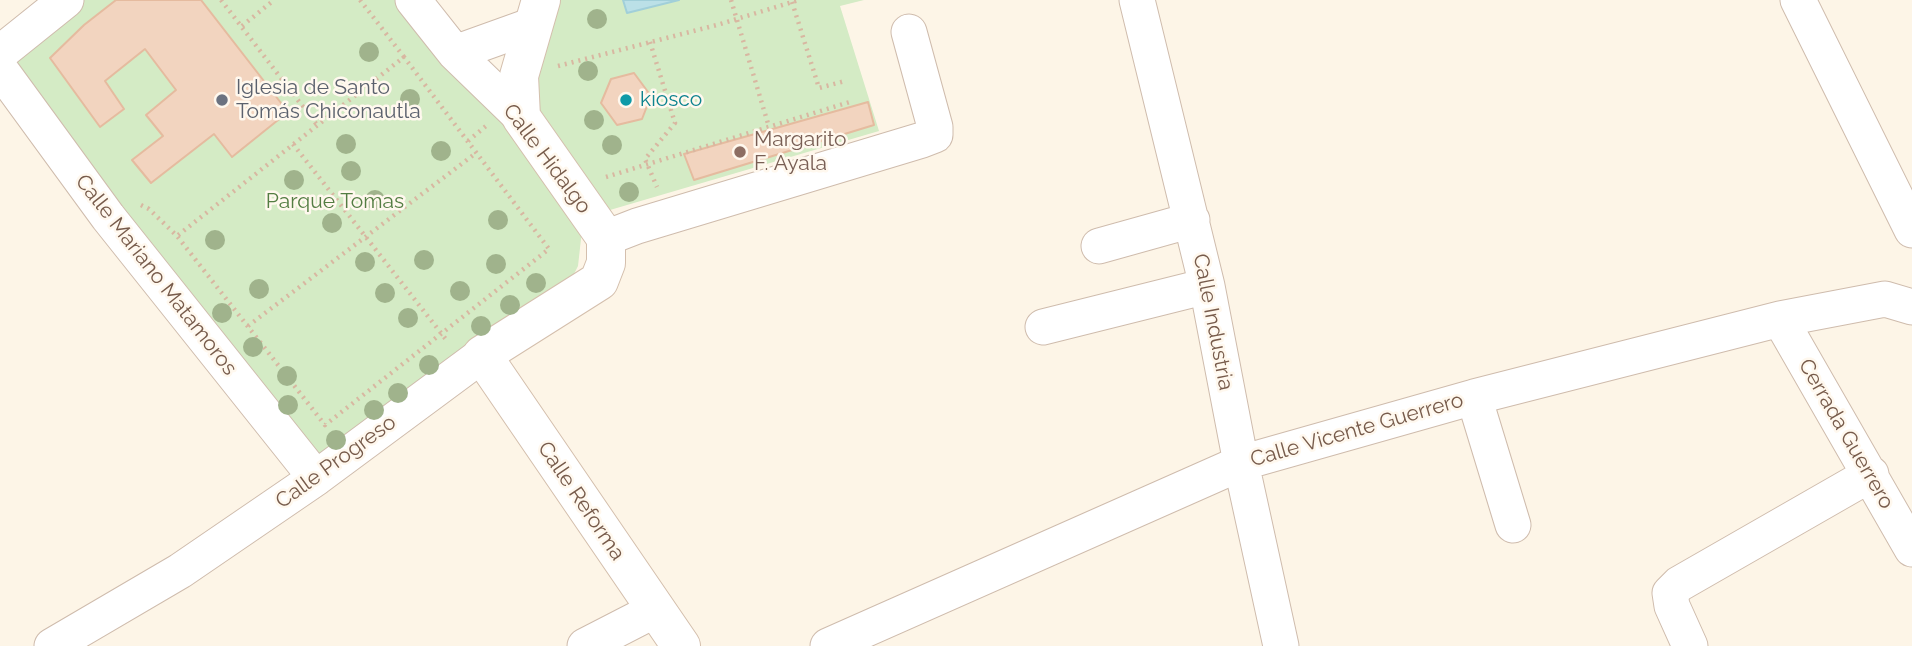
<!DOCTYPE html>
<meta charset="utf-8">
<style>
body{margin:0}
canvas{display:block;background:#fdf5e7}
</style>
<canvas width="1912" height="646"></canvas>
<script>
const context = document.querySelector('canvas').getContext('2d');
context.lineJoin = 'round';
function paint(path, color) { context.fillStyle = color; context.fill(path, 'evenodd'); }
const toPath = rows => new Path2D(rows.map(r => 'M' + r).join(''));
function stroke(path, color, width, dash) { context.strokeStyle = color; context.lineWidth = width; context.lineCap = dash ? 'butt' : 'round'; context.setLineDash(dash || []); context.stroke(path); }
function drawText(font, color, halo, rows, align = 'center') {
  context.font = font + ' Raleway,sans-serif'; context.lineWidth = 5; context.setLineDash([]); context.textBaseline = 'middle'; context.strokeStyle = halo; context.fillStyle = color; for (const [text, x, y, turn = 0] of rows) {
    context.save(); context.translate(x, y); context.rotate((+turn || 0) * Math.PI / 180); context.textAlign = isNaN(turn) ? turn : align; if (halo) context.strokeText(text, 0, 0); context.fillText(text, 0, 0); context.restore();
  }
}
const green = toPath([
 [65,0,408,0,500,118,582,230,578,266,574,274,316,470,0,70],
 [558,0,864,0,840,6,879,131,610,210,530,96]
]);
const water = toPath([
 [623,0,679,0,627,13,623,0]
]);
const building = toPath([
 [116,0,201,0,288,112,232,157,214,134,151,183,132,160,163,136,146,115,176,90,145,49,105,81,124,109,100,127,50,58,84,25,116,0],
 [634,73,651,96,642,119,617,125,601,103,611,79,634,73],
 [868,102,874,125,694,180,684,154,868,102]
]);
const path = toPath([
 [221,0,317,125],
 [360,0,404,57],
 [731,0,769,127],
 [792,2,819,88,845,81],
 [242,26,274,0],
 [650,42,675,123,645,159,657,187],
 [558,66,717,25,799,0],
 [468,141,486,126],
 [293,144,448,342],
 [606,177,853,101],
 [141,205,149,209,177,236,325,425,549,249,404,57,177,236],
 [248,326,476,153]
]);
const street = toPath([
 [413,0,455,53,521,117],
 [1137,0,1207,286,1241,463,1281,646],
 [1798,0,1912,230],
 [0,53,66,0],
 [455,53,533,25],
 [0,69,108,217,316,478],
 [606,238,637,226,922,140,935,135,935,127,909,32],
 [1099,246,1192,220],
 [1780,319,1912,549],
 [1043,327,1207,286],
 [1474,397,1513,525],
 [52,646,180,571,316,478,482,355],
 [585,646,655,610],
 [828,646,1241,463,1474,397,1780,319,1885,299,1912,307],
 [1690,646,1672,606,1670,593,1679,584,1871,474]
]);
const secondary = toPath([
 [541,0,519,76,521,117,606,238,606,263,599,281,482,355,681,646]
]);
const trees = [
 [597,19],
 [369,52],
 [588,71],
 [410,99],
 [594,120],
 [346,144],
 [612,145],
 [441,151],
 [351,171],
 [294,180],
 [629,192],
 [375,200],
 [498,220],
 [332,223],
 [215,240],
 [424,260],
 [365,262],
 [496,264],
 [536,283],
 [259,289],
 [460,291],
 [385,293],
 [510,305],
 [222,313],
 [408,318],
 [481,326],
 [253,347],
 [429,365],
 [287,376],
 [398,393],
 [288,405],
 [374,410],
 [336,440]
];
const markers = [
 [222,100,7,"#6b7280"],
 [626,100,7,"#0f9aa8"],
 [740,152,7,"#8d6e63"]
];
const worshipNames = [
 ["Iglesia de Santo",236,88],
 ["Tomás Chiconautla",236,112]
];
const cultureNames = [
 ["kiosco",640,100]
];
const educationNames = [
 ["Margarito",754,140],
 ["F. Ayala",754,164]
];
const streetNames = [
 ["Calle Hidalgo",547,159,53],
 ["Calle Mariano Matamoros",156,275,52],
 ["Calle Industria",1213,322,79],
 ["Calle Vicente Guerrero",1357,430,-16],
 ["Cerrada Guerrero",1846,434,60],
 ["Calle Progreso",336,462,-36],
 ["Calle Reforma",581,501,56]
];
const parkNames = [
 ["Parque Tomas",335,202]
];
paint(green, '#d4ebc5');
paint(water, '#bbe0e7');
stroke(water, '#a1cfd9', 2);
paint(building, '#f2d4bf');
stroke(building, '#e5bb9f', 2);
stroke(street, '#cfbcad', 37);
stroke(secondary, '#d4bfad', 40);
stroke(path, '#d8b7a1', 4.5, [2, 5]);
stroke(street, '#fff', 35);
stroke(secondary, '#fff', 38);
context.fillStyle = '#a0b38c';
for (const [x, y] of trees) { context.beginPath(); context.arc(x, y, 10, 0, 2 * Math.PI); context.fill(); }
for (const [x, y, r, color] of markers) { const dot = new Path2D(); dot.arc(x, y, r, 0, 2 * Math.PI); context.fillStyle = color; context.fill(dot); stroke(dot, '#fff8ee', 2.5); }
drawText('21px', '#5b616d', '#fff8ee', worshipNames, 'left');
drawText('21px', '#0d838f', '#fff8ee', cultureNames, 'left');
drawText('21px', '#785e54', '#fff8ee', educationNames, 'left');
drawText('21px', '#775b4b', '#fff8ee', streetNames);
drawText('21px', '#537d42', '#fff8ee', parkNames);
</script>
